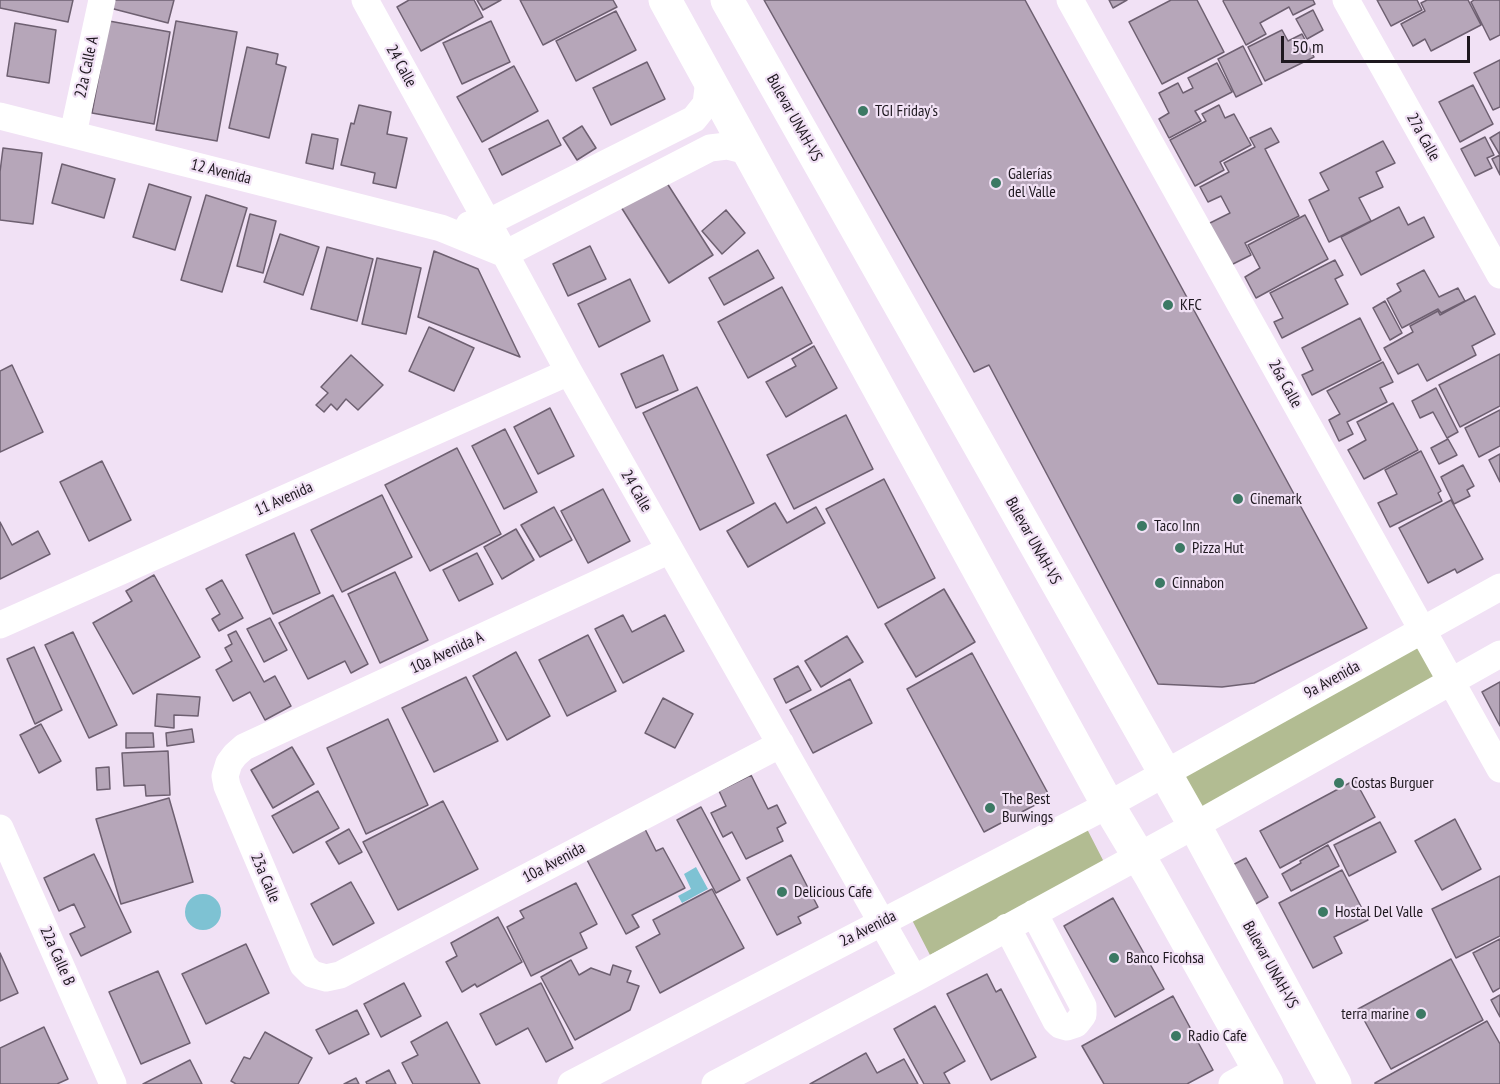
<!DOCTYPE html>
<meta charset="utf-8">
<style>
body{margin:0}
#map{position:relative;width:1500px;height:1084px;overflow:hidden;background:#f1e1f5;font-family:"PT Sans Narrow",sans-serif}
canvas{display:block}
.scale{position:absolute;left:1281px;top:36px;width:189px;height:27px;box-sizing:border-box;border:3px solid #1e181f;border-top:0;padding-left:8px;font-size:18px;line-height:21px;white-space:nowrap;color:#1e181f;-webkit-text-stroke:4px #f1e1f5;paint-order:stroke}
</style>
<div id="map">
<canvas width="1500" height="1084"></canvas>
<div class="scale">50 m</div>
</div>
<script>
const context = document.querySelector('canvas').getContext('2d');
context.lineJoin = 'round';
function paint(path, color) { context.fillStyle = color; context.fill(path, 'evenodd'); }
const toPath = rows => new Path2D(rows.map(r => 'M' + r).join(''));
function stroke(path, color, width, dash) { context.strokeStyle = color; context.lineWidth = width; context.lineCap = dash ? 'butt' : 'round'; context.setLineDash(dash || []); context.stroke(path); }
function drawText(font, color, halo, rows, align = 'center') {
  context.font = font + ' "PT Sans Narrow",sans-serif'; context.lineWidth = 4.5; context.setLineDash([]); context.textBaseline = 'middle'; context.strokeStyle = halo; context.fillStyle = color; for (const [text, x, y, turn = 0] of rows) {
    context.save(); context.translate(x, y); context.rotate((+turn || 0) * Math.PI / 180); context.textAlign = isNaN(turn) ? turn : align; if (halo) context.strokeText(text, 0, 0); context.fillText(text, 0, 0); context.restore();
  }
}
const green = toPath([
 [1423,630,1451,681,1195,826,1165,773],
 [1086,827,1105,864,930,955,911,918]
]);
const water = toPath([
 [696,867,708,889,682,903,678,896,691,889,684,874],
 '185 912a18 18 0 1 1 36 0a18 18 0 1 1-36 0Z'
]);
const building = toPath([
 [0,0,73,0,68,22,0,8,0,0],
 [113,0,174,0,168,23,110,8,113,0],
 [409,0,474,0,483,17,421,51,397,7,409,0],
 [477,0,501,0,483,10,477,0],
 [520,0,613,0,617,7,543,45,520,0],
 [764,0,1025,0,1367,628,1254,683,1222,687,1158,684,989,365,974,372,764,0],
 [1109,0,1127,0,1113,8,1109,0],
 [1171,0,1197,0,1224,52,1162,84,1129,22,1171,0],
 [1224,0,1313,0,1315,4,1293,15,1289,7,1260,23,1266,34,1246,45,1223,1,1224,0],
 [1377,0,1417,0,1422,10,1391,26,1377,0],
 [1427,0,1468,0,1481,25,1431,51,1425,39,1413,46,1401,24,1425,11,1421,3,1427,0],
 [1474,0,1500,0,1500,35,1490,40,1471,2,1474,0],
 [1313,10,1323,30,1307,39,1296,19,1313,10],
 [616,11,636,50,576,81,556,41,616,11],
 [109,21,170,32,154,124,92,113,109,21],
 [176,21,237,32,217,141,156,130,176,21],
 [491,21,510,62,462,84,443,43,491,21],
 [15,23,56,30,49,83,7,76,15,23],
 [1282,30,1288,41,1302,34,1314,57,1265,81,1248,47,1282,30],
 [1243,46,1262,84,1236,97,1218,59,1243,46],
 [247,47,278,54,276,64,286,67,269,138,229,128,247,47],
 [1500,60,1500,107,1493,110,1474,73,1500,60],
 [647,62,665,99,611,125,593,88,647,62],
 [1217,63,1232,92,1195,111,1201,121,1169,138,1159,119,1169,113,1159,93,1178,83,1183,93,1193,88,1188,78,1217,63],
 [514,66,538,111,482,142,457,97,514,66],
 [1473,85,1493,124,1460,142,1439,102,1473,85],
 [359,105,391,112,387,134,407,138,396,188,373,183,375,173,341,165,351,123,354,124,359,105],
 [1219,105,1225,118,1234,114,1251,145,1220,162,1224,170,1195,186,1170,140,1206,121,1202,114,1219,105],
 [548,120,561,145,502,175,489,149,548,120],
 [582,126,596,148,577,160,563,138,582,126],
 [1271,128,1279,142,1265,149,1299,216,1245,243,1251,255,1229,266,1208,224,1230,213,1221,196,1208,202,1200,187,1229,172,1224,163,1255,147,1250,138,1271,128],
 [1500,132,1500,175,1492,159,1500,155,1490,138,1500,132],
 [312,134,338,139,333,169,306,163,312,134],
 [1485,137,1494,155,1487,158,1492,168,1475,176,1461,149,1485,137],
 [1383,141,1395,163,1376,172,1383,187,1359,198,1371,221,1329,242,1309,200,1329,190,1320,173,1383,141],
 [3,148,42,153,33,224,0,220,0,172,3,148],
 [62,164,115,179,104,218,52,203,62,164],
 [665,180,713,255,669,283,621,207,665,180],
 [149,184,191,197,175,250,133,237,149,184],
 [206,195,247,208,222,292,181,280,206,195],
 [1399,207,1408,225,1424,217,1434,237,1361,275,1341,237,1399,207],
 [726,210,745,233,722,254,702,231,726,210],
 [250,214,276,221,263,273,237,266,250,214],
 [1305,215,1328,259,1256,298,1245,277,1260,268,1248,245,1305,215],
 [280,234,319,247,303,295,264,282,280,234],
 [590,246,606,279,568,296,553,264,590,246],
 [327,247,373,259,357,321,311,309,327,247],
 [758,250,774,278,724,305,709,278,758,250],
 [434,251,478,269,520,357,418,317,434,251],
 [377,258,421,268,406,334,362,324,377,258],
 [1335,260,1343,275,1335,279,1348,304,1282,338,1274,322,1283,318,1270,293,1335,260],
 [1424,270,1439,297,1458,288,1465,301,1441,313,1438,309,1402,328,1387,299,1401,291,1397,284,1424,270],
 [630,279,650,321,599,347,578,304,630,279],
 [782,287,812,343,748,378,718,322,782,287],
 [1475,296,1495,334,1472,346,1476,355,1427,381,1418,364,1398,374,1384,348,1413,332,1410,326,1438,311,1440,315,1475,296],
 [1385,301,1402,333,1390,340,1373,308,1385,301],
 [1360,318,1381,360,1312,395,1302,375,1313,370,1302,348,1360,318],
 [429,327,474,348,454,391,409,371,429,327],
 [814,346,837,388,786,417,766,382,796,366,792,359,814,346],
 [1500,354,1500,406,1460,427,1439,385,1500,354],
 [351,355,383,385,358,410,346,399,337,410,331,404,324,412,316,405,328,393,321,387,351,355],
 [663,355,678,390,636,408,621,374,663,355],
 [1383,362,1393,382,1380,388,1387,402,1347,422,1353,434,1339,441,1329,420,1340,414,1327,391,1383,362],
 [12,365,43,432,0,452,0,371,12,365],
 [697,387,754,503,700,530,643,413,697,387],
 [1436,388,1458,432,1447,438,1433,412,1420,418,1412,401,1436,388],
 [1393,403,1418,450,1364,479,1348,450,1366,440,1357,422,1393,403],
 [550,408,574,456,538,474,514,427,550,408],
 [1500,410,1500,446,1479,457,1465,428,1500,410],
 [846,415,873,469,794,509,767,455,846,415],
 [505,429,537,492,504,509,472,446,505,429],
 [1448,439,1457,455,1439,464,1431,448,1448,439],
 [457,448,501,534,430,571,385,485,457,448],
 [1421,451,1441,491,1438,493,1442,501,1390,527,1378,503,1397,494,1385,470,1421,451],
 [1500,454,1500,482,1489,460,1500,454],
 [102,461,131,520,89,541,60,482,102,461],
 [1463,465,1474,486,1467,490,1470,496,1454,504,1441,477,1463,465],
 [884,479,935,578,878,608,826,509,884,479],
 [603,489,630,541,588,563,561,511,603,489],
 [382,495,412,557,342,592,311,530,382,495],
 [1451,500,1483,559,1457,573,1455,569,1428,583,1399,528,1451,500],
 [775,503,787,523,816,507,825,523,748,567,727,531,775,503],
 [554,507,572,540,540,557,521,525,554,507],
 [0,522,12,545,38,531,50,554,0,579,0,522],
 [516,529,534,560,502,579,484,547,516,529],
 [294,533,320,593,273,614,246,555,294,533],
 [477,553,493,584,459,601,443,570,477,553],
 [395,572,428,640,380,663,348,594,395,572],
 [154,575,200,657,133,694,93,623,132,601,126,591,154,575],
 [222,580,243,618,219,631,212,619,220,614,206,589,222,580],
 [944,589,975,642,916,677,885,624,944,589],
 [333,595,368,664,351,673,345,661,308,679,279,623,333,595],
 [623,615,632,632,665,615,684,651,623,683,595,629,623,615],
 [270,618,287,650,264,662,247,629,270,618],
 [236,631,264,682,275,676,291,706,265,720,250,692,233,701,216,670,232,661,225,648,232,644,228,635,236,631],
 [73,632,117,725,89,738,45,645,73,632],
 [588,635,616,691,567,716,539,660,588,635],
 [847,636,863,662,821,687,805,661,847,636],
 [34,647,62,710,35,724,7,659,34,647],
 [516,652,550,716,507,740,473,676,516,652],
 [972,653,1050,797,984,832,907,689,972,653],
 [798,666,811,690,786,703,774,679,798,666],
 [466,677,498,741,434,772,402,708,466,677],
 [850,679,872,723,813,753,790,710,850,679],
 [1500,682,1500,726,1482,692,1500,682],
 [157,694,200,697,198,716,174,715,174,728,155,726,157,694],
 [663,698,693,714,675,748,645,733,663,698],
 [388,719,428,805,366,834,327,748,388,719],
 [41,724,61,761,39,773,20,735,41,724],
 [192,729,194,742,167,746,166,733,192,729],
 [126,733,153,733,154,747,126,748,126,733],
 [292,747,314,784,273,808,251,770,292,747],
 [168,751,170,795,146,796,145,785,124,786,122,753,168,751],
 [109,767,110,789,97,790,96,768,109,767],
 [751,775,768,809,777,805,786,823,777,828,783,841,746,859,732,832,723,837,711,813,726,806,719,791,751,775],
 [1355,780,1375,817,1280,868,1260,831,1355,780],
 [318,791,339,828,293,853,272,816,318,791],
 [169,798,193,882,121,904,96,819,169,798],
 [443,801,478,869,398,910,363,842,443,801],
 [701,807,740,880,716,893,677,820,701,807],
 [1455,819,1481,869,1442,890,1415,841,1455,819],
 [1380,822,1396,852,1349,876,1334,845,1380,822],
 [644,827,656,851,663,848,685,888,632,915,639,927,626,934,586,858,644,827],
 [349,829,362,852,339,864,326,842,349,829],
 [1328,845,1339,866,1291,891,1282,874,1301,863,1300,861,1328,845],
 [94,854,131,932,81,956,70,934,85,927,74,904,59,911,44,878,94,854],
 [791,855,818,907,798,917,801,923,777,935,747,878,791,855],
 [1246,858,1268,897,1247,909,1225,869,1246,858],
 [1342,870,1368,920,1334,937,1342,953,1313,968,1279,903,1342,870],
 [1500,876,1500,936,1456,958,1432,909,1500,876],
 [351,882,374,923,333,945,311,904,351,882],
 [576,883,597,924,580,933,587,948,531,976,507,927,524,918,520,911,576,883],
 [712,889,744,948,660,993,636,947,660,934,653,920,712,889],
 [1113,898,1164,989,1115,1017,1064,926,1113,898],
 [498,917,522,962,477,987,475,984,462,992,446,962,457,956,451,943,498,917],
 [1500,939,1500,988,1493,992,1473,953,1500,939],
 [246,944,269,993,206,1024,182,974,246,944],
 [0,953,18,993,0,1001,0,953],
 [1451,959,1483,1020,1391,1069,1358,1009,1451,959],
 [571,960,579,975,591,968,610,975,613,965,631,971,627,982,639,986,630,1010,575,1040,541,977,571,960],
 [158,971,190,1043,141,1064,109,992,158,971],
 [987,974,996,992,1001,989,1036,1057,991,1080,947,994,987,974],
 [404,983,421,1016,381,1037,364,1004,404,983],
 [541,983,573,1048,546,1062,528,1028,496,1045,480,1014,541,983],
 [1500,995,1500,1017,1491,1000,1500,995],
 [1173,996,1213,1070,1187,1084,1104,1084,1082,1046,1173,996],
 [935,1006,965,1061,944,1073,950,1084,924,1084,894,1029,935,1006],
 [357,1010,369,1034,329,1054,316,1030,357,1010],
 [1487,1021,1500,1044,1500,1084,1375,1084,1375,1083,1487,1021],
 [447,1022,480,1084,413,1084,402,1063,418,1055,411,1042,447,1022],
 [44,1027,68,1079,57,1084,0,1084,0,1048,44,1027],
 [265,1032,312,1058,298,1084,236,1084,231,1081,244,1057,250,1059,265,1032],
 [866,1053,877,1073,904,1059,918,1084,810,1084,866,1053],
 [190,1060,202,1084,143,1084,190,1060],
 [389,1070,396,1084,367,1084,366,1082,389,1070],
 [356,1078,359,1084,344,1084,356,1078]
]);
const minor = toPath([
 [365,0,505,254,569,372,914,979],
 [1070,0,1500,769],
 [1346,0,1500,275],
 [0,116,441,228,505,254,710,148,727,146,747,151],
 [73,134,102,0],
 [469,225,487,223,694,119,706,104,709,80],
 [670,550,244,747,235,755,229,763,225,776,227,786,303,965,312,974,326,978,340,975,781,744],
 [0,625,569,372],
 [0,828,113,1084],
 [1007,927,1056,1021,1060,1025,1067,1027,1076,1024,1083,1015,1083,1006,1034,913],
 [571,1084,1108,805,1500,587],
 [715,1084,914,979,1210,817,1500,654],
 [1232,1084,1259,1069]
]);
const major = toPath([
 [665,0,1108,805,1150,875,1267,1084],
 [727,0,1195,826,1335,1084]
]);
const markers = [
 [863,111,6,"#3c7964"],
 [996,183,6,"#3c7964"],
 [1168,305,6,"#3c7964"],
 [1238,499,6,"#3c7964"],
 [1142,526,6,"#3c7964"],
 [1180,548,6,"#3c7964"],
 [1160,583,6,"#3c7964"],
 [1339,783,6,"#3c7964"],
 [990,808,6,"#3c7964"],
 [782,892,6,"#3c7964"],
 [1323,912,6,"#3c7964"],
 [1114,958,6,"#3c7964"],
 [1421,1014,6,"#3c7964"],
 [1176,1036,6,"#3c7964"]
];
const streetNames = [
 ["24 Calle",401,66,61],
 ["22a Calle A",87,67,-78],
 ["Bulevar UNAH-VS",794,118,61],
 ["27a Calle",1423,137,61],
 ["12 Avenida",221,172,14],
 ["26a Calle",1285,384,61],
 ["24 Calle",636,491,60],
 ["11 Avenida",284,499,-24],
 ["Bulevar UNAH-VS",1033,541,61],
 ["10a Avenida A",447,653,-25],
 ["9a Avenida",1332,680,-29],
 ["10a Avenida",554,863,-28],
 ["23a Calle",265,878,67],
 ["2a Avenida",868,929,-27],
 ["22a Calle B",57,956,66],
 ["Bulevar UNAH-VS",1270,965,61]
];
const poiNames = [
 ["TGI Friday's",875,111],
 ["Galerías",1008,174],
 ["del Valle",1008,192],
 ["KFC",1180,305],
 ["Cinemark",1250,499],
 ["Taco Inn",1154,526],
 ["Pizza Hut",1192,548],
 ["Cinnabon",1172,583],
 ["Costas Burguer",1351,783],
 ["The Best",1002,799],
 ["Burwings",1002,817],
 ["Delicious Cafe",794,892],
 ["Hostal Del Valle",1335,912],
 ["Banco Ficohsa",1126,958],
 ["terra marine",1409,1014,"right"],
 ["Radio Cafe",1188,1036]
];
paint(green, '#b2bc92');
paint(water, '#7ec2d3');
paint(building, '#b6a6b9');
stroke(building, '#6e6071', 1.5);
stroke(minor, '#fff', 27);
stroke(major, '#fff', 33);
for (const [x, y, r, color] of markers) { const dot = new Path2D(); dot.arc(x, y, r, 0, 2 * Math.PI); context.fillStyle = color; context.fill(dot); stroke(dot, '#f1e1f5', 2); }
drawText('16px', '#1e181f', '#f1e1f5', streetNames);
drawText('16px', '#1e181f', '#f1e1f5', poiNames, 'left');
</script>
